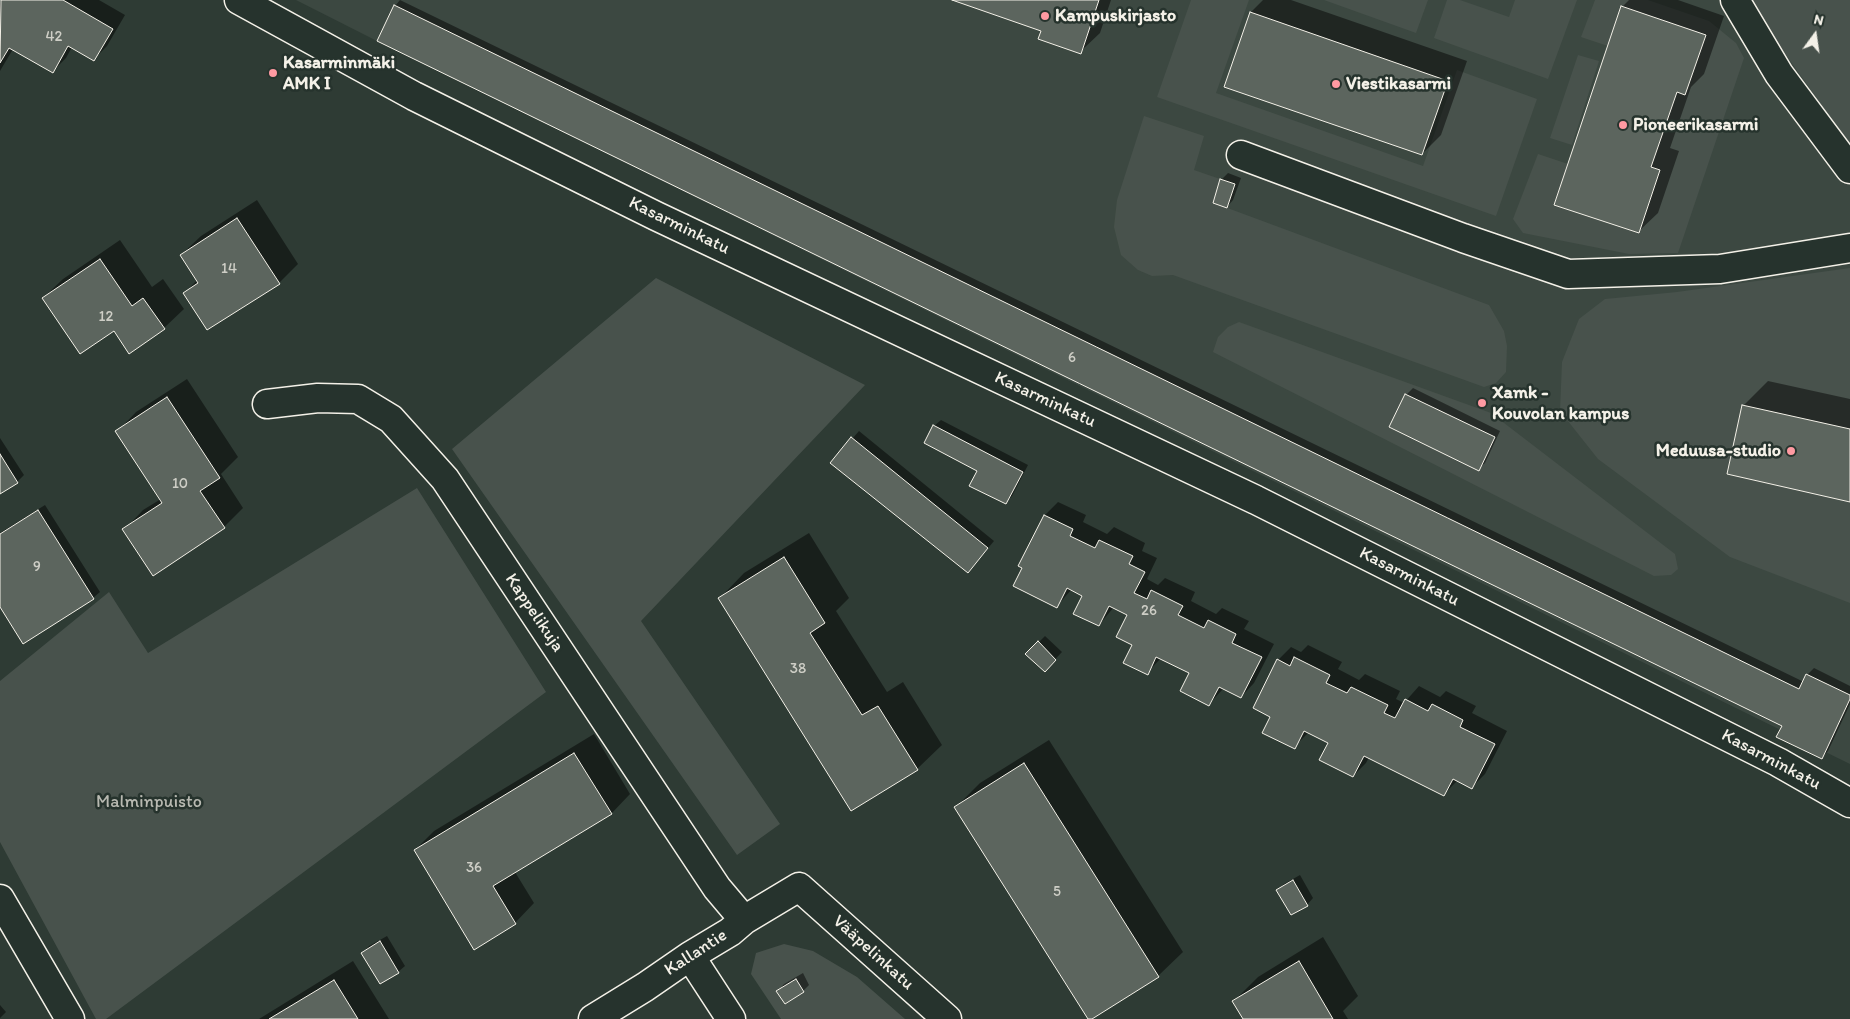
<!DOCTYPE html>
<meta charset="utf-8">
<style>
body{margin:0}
#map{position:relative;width:1850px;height:1019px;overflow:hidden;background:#2e3b34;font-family:Itim,sans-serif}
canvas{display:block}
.north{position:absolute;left:1790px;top:10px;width:50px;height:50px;-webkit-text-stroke:4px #26332d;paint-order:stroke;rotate:14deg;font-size:14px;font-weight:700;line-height:20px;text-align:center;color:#f4f1e8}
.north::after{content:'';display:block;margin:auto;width:18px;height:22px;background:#f4f1e8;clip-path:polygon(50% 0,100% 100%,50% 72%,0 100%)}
</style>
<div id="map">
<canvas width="1850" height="1019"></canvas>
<div class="north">N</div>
</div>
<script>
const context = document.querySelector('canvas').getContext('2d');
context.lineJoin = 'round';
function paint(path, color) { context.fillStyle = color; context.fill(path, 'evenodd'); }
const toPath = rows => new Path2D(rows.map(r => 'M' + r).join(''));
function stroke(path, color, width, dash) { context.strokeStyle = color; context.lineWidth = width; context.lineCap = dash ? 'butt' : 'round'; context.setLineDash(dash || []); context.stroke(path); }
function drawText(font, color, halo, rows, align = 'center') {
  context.font = font + ' Itim,sans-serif'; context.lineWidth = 5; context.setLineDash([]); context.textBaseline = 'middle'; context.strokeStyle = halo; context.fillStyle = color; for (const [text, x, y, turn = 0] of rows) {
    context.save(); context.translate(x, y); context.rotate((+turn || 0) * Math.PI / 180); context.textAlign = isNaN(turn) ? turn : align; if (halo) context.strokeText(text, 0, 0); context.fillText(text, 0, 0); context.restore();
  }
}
const built = toPath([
 [296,0,1850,0,1850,764,377,41]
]);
const green = toPath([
 [1191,0,1249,0,1216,93,1423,166,1457,70,1537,99,1496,216,1157,97],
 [1324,0,1428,0,1416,33],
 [1447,0,1460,0,1509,17,1515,0,1577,0,1548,79,1434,38],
 [1595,0,1648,0,1709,21,1736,43,1744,58,1678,253,1629,254,1523,233,1513,219,1538,154,1568,164,1554,205,1639,233,1660,171,1651,167,1677,92,1685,95,1706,35,1621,6,1608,46,1581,37],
 [1747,0,1850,0,1850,145],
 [1578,55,1599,61,1572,145,1550,138],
 [1144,116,1204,136,1194,170,1220,179,1214,203,1489,305,1504,331,1507,346,1506,372,1496,383,1484,387,1173,275,1152,276,1138,270,1121,255,1114,227,1117,200],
 [1850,268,1850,603,1730,557,1598,459,1560,411,1562,362,1579,319,1605,299,1677,292],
 [656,278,865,385,641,621,780,824,737,855,452,449],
 [1239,322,1491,413,1675,554,1678,569,1671,575,1654,576,1213,352,1218,337,1228,327],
 [417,488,546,692,106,1019,96,1019,0,842,0,681,109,592,148,653],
 [784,944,813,951,857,977,905,1019,781,1019,751,974,756,953]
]);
const shadow = toPath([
 [2,0,99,0,125,15,107,46,94,59,72,47,66,58,52,72,13,49,0,71,0,4],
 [400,0,1804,682,1807,675,1814,668,1850,686,1850,704,1828,751,1822,757,1783,725,395,6],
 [956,0,1111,0,1100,33,1080,52,1042,30],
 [1263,0,1291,0,1467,61,1441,135,1422,154,1251,12],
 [1629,0,1678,0,1724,16,1704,74,1691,87,1670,148,1679,151,1658,213,1638,232,1622,7],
 [1228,173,1241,178,1233,200,1227,207,1221,180],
 [257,200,298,264,279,283,185,293,197,280,181,255,201,236],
 [120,240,152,287,163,279,184,309,164,328,114,330,43,298,63,279],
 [187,379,238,457,221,474,243,508,224,527,124,530,143,510,161,499,117,432,136,412],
 [1768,381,1850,399,1850,500,1728,473,1744,405],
 [1413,388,1500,431,1485,463,1478,469,1406,395],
 [941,420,1028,465,1012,496,1005,503,979,471,934,426],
 [859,431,994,541,974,565,832,462],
 [0,438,24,475,17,482,0,492],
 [1058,502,1086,515,1083,522,1107,534,1114,527,1145,543,1142,551,1157,558,1147,579,1158,585,1165,578,1195,592,1191,601,1216,614,1222,608,1249,621,1244,629,1274,644,1254,683,1241,697,1224,688,1209,704,1191,673,1161,658,1147,673,1133,645,1128,615,1114,607,1099,625,1084,595,1072,589,1057,606,1024,567,1020,566,1045,515],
 [45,505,100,592,93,598,0,604,0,533],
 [809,533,849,598,836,611,887,692,903,682,942,745,917,769,720,598,744,573],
 [1045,636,1062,652,1045,670,1027,654],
 [1308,645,1342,662,1338,669,1359,680,1365,674,1400,691,1396,699,1404,703,1419,686,1440,697,1446,691,1476,706,1472,713,1507,731,1485,774,1472,787,1458,780,1444,794,1369,757,1366,763,1353,776,1329,743,1309,732,1294,747,1272,716,1278,660,1291,647,1301,652],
 [594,734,630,794,611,814,515,872,534,903,515,923,415,850,434,831],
 [1049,740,1183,952,1158,976,1090,1019,956,807,980,783],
 [1300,875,1313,898,1307,905,1278,890,1284,884],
 [387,936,405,966,398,972,363,953,369,946],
 [1323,937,1358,996,1343,1011,1348,1019,1244,1019,1234,1001,1258,977],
 [353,961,389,1019,259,1019],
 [803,973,809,985,803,991,778,991,784,984],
 [0,1005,6,1012,0,1018]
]);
const building = toPath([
 [1,0,63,0,113,29,94,61,68,46,53,73,9,48,0,63,1,0],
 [952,0,1099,0,1081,54,1038,39,1041,31,952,0],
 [394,5,1799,689,1806,674,1850,695,1850,699,1822,759,1776,737,1782,726,377,41,394,5],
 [1621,6,1706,35,1685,95,1677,92,1651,167,1660,170,1639,233,1554,205,1621,6],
 [1250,12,1448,81,1422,155,1224,87,1250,12],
 [1220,179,1235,184,1227,208,1213,203,1220,179],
 [237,218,280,284,207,330,183,293,198,283,180,255,237,218],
 [100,259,132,306,143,298,165,329,129,354,114,331,80,354,42,298,100,259],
 [1405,394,1495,437,1479,471,1389,427,1405,394],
 [167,397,220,478,200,491,225,528,153,576,122,529,162,503,115,431,167,397],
 [1742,405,1850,429,1850,502,1727,474,1742,405],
 [933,425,1023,472,1006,504,969,486,977,471,924,443,933,425],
 [851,437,988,548,968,573,830,463,851,437],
 [0,454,18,483,0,494,0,454],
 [38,510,94,599,23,644,0,607,0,534,38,510],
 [1044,515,1073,529,1070,536,1095,548,1099,540,1133,556,1129,564,1145,572,1134,593,1147,599,1151,590,1183,606,1178,615,1204,628,1208,620,1236,634,1232,643,1262,657,1241,698,1219,687,1209,706,1180,691,1189,673,1156,657,1148,675,1123,663,1132,645,1116,637,1127,615,1109,606,1099,626,1073,614,1082,596,1067,588,1057,608,1013,586,1022,568,1018,566,1044,515],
 [784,557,825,623,810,633,862,715,878,706,918,770,851,811,718,598,784,557],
 [1038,641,1056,660,1045,672,1025,654,1038,641],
 [1294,657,1330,675,1326,683,1347,693,1351,687,1388,705,1384,713,1395,718,1405,699,1428,711,1432,704,1463,720,1460,727,1495,744,1472,789,1453,779,1444,796,1364,756,1353,777,1319,760,1328,743,1304,731,1295,749,1262,733,1270,717,1253,708,1277,659,1290,666,1294,657],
 [574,753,612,814,493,886,516,924,474,950,414,850,574,753],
 [1024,763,1159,977,1092,1019,1088,1019,954,807,1024,763],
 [1293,880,1308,906,1291,915,1276,890,1293,880],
 [380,941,399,973,380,984,361,953,380,941],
 [1299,961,1333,1019,1243,1019,1232,1001,1299,961],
 [796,979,804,992,785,1004,776,991,796,979],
 [334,980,358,1019,269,1019,334,980]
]);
const minor = toPath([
 [239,0,414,96,656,216,1256,500,1778,762,1850,803],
 [1735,0,1779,74,1850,169],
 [1241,155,1463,238,1568,274,1720,269,1850,248],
 [267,404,318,398,358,399,391,419,445,479,717,888,744,920],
 [0,899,70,1019],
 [690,956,731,1019],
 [593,1019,645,987,690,956,730,932,744,920,799,887,947,1019]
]);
const markers = [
 [1045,16,5,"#ff9aa2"],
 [273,73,5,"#ff9aa2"],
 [1336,84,5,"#ff9aa2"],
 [1623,125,5,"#ff9aa2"],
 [1482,403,5,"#ff9aa2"],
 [1791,451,5,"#ff9aa2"]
];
const numberNames = [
 ["42",54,37],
 ["14",229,269],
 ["12",106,317],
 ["6",1072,358],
 ["10",180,484],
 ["9",37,567],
 ["26",1149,611],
 ["38",798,669],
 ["36",474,868],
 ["5",1057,892]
];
const poiNames = [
 ["Kampuskirjasto",1055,16],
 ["Kasarminmäki",283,63],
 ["AMK I",283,84],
 ["Viestikasarmi",1346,84],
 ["Pioneerikasarmi",1633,125],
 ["Xamk -",1492,393],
 ["Kouvolan kampus",1492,414],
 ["Meduusa-studio",1781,451,"right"]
];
const streetNames = [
 ["Kasarminkatu",679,226,26],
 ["Kasarminkatu",1045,400,25],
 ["Kasarminkatu",1409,577,27],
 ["Kappelikuja",534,613,56],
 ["Kasarminkatu",1771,760,28],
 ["Kallantie",696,953,-33],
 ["Vääpelinkatu",873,953,42]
];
const parkNames = [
 ["Malminpuisto",149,802]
];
paint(built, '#3c4841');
paint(green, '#48524c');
paint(shadow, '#0007');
paint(building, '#5c655e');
stroke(building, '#f4f1e8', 1);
stroke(minor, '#f4f1e8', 31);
stroke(minor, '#26332d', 28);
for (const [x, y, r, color] of markers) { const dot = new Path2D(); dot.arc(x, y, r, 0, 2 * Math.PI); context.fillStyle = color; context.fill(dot); stroke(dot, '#26332d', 2); }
drawText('15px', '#cecec6', null, numberNames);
drawText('bold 18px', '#f4f1e8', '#26332d', poiNames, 'left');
drawText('18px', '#f4f1e8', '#26332d', streetNames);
drawText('18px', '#b8b9b1', '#26332d', parkNames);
</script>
